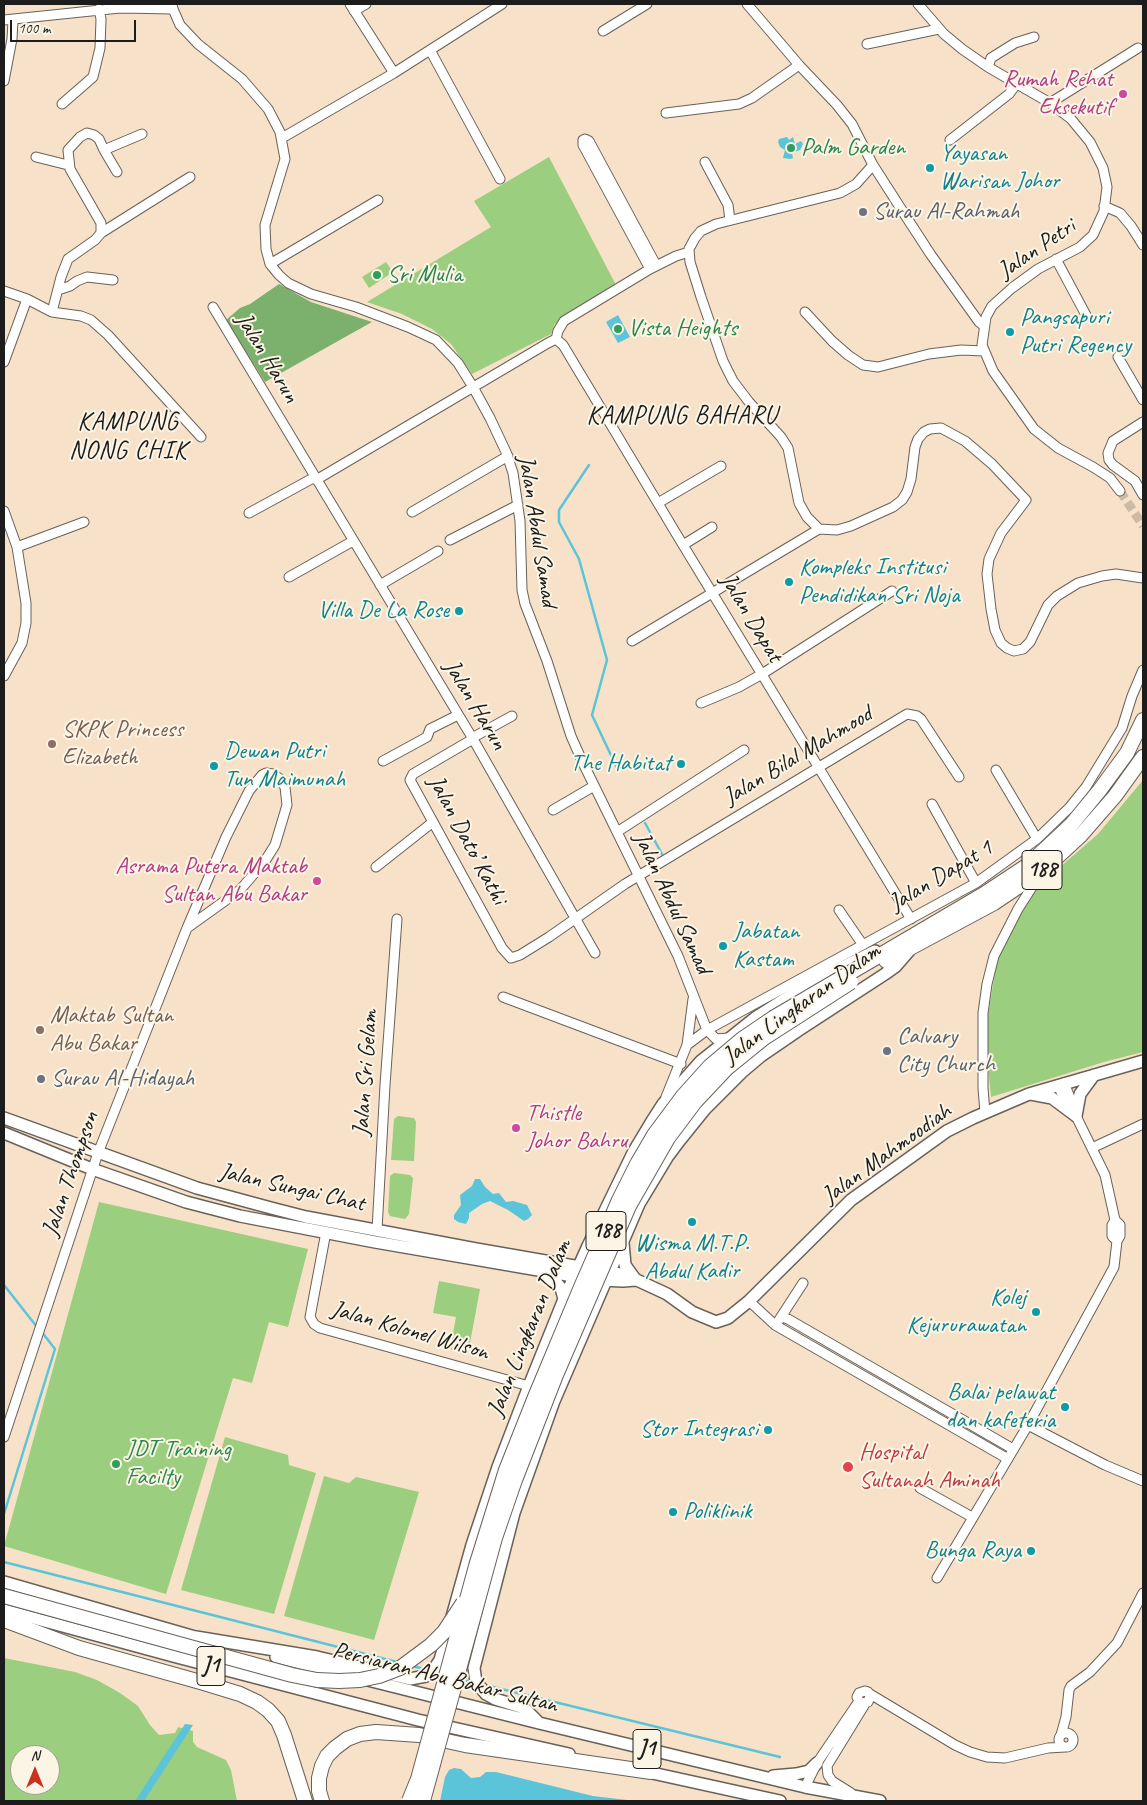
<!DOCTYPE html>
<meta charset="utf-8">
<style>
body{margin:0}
#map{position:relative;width:1147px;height:1805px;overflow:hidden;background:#f7e2c9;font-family:Caveat,sans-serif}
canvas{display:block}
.frame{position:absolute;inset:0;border:5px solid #1c1c1c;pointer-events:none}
.north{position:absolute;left:10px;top:1745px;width:50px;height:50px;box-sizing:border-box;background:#fcf5e5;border:1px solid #a29e95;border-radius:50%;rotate:0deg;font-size:14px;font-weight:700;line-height:20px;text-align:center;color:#1c1c1c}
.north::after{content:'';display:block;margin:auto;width:18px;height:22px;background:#c8321e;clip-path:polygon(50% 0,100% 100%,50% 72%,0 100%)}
.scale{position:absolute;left:10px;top:20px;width:126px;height:22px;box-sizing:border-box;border:2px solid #1c1c1c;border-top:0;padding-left:6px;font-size:15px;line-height:18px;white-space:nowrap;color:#1c1c1c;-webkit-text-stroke:4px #fcf5e5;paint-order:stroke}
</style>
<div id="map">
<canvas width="1147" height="1805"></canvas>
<div class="frame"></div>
<div class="north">N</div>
<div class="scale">100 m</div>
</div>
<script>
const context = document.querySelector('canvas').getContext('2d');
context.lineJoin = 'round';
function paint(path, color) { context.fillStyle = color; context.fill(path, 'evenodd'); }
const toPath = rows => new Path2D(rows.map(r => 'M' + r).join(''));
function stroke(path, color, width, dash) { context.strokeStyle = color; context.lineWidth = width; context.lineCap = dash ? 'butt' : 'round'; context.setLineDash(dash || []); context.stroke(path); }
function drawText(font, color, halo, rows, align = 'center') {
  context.font = font + ' Caveat,sans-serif'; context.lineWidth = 4; context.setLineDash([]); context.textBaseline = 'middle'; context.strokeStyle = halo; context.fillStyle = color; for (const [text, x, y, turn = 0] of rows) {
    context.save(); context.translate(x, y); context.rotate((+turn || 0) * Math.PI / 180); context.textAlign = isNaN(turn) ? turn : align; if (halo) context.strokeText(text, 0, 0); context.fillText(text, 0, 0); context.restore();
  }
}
const green = toPath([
 [549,157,616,285,555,324,551,334,472,374,451,344,432,329,402,314,367,302,491,227,474,201],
 [386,262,393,272,369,288,362,277],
 [1143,780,1143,1052,1104,1062,991,1097,985,1034,997,960,1019,916,1037,887,1098,834],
 [398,1116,414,1118,416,1122,414,1161,391,1160,394,1119],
 [394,1173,410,1175,413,1178,409,1214,405,1219,390,1216,388,1212,390,1176],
 [99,1202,308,1249,288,1327,269,1322,252,1383,233,1378,166,1594,4,1546],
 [439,1281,480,1289,468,1354,450,1349,456,1317,433,1313],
 [225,1437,288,1455,289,1465,316,1473,274,1614,181,1590],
 [324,1476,349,1483,356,1477,419,1492,374,1640,284,1616],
 [4,1658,75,1672,97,1680,120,1693,138,1706,150,1725,159,1735,175,1733,178,1727,193,1731,193,1742,197,1747,226,1760,231,1770,237,1801,4,1801],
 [20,1755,50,1755,50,1785,20,1785]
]);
const forest = toPath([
 [279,284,311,302,372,322,265,382,226,320,240,308,250,304]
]);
const water = toPath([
 [787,137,789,140,793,137,795,144,801,141,803,144,800,150,792,153,793,158,790,159,783,158,785,150,780,147,778,142,779,139],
 [618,315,630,337,618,343,606,322],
 [475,1179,480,1179,485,1187,493,1194,499,1193,506,1202,513,1201,527,1205,532,1215,528,1219,524,1221,508,1210,490,1201,482,1204,469,1213,469,1218,466,1224,458,1222,454,1219,454,1215,461,1205,460,1195,472,1186],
 [185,1724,193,1725,144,1801,135,1801],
 [454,1768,461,1769,471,1778,480,1777,486,1772,496,1772,593,1796,636,1801,440,1801,445,1777,449,1770]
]);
const stream = toPath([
 [589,465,559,510,559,522,579,559,607,660,592,715,617,768],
 [645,823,663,856],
 [4,1285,37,1327],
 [4,1514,55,1349,41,1331],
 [4,1562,397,1662],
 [412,1666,429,1670],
 [460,1679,472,1682],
 [485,1685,780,1757]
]);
const minorTunnel = toPath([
 [1120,491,1143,526]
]);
const minor = toPath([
 [172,4,173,9,180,25,198,44,242,79,268,109,280,132,285,159,265,225,266,249,270,264,279,275,288,283,311,294,356,307,408,327,436,340,458,363,473,387,490,418,506,452,513,473,520,521,522,590,525,604,547,661,571,736,583,763,678,956,707,1030,716,1039,728,1038],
 [350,4,394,73],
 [747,4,799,65,837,105,852,124,873,165,905,215,931,255,979,322,984,326],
 [918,4,944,34,962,49,988,67,1050,103,1071,119,1090,142,1103,168,1107,187,1104,211,1093,235,1080,247,1038,269,1012,288,992,306,986,317,982,345,993,371,1034,429,1058,448,1093,467,1110,478,1120,491],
 [354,11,366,4],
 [4,20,120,8,173,9],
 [603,31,647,4],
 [867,44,939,29],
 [430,50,500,179],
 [988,67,991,58,1015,43,1034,37],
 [4,81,12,39,13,20],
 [1050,103,1138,48],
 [62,104,93,77,100,48,101,19,99,9],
 [666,113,739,104,752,98,799,65],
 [282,138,394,73,502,4],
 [950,140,1009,94,1017,83],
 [104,150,117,172],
 [36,157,68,165],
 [705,162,728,205,730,220],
 [873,165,856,184,840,193,716,224,701,231,695,238,689,249,690,262,701,297,723,361,733,381,749,402,781,437,788,448,799,503,807,517,819,529,837,530,851,526,893,507,902,500,907,492,911,479,915,447,918,439,924,432,930,429,941,428,965,441,992,464,1026,500,1001,533,989,559,987,574,991,609,995,630,1001,643,1007,648,1014,651,1023,649,1030,642,1048,605,1057,596,1078,583,1102,576,1116,574,1143,578],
 [1104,206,1120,213,1131,226,1143,245],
 [101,233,190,177],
 [1056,259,1086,315],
 [270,264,378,200],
 [650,269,583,145,583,140,585,139,589,141,656,265],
 [58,290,70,286,77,281,87,277,113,280],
 [4,291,27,299,52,312,81,316,91,320,108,335,201,437],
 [213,307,473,739,595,953],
 [52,312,61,277,68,259,95,240,101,233,101,223,70,169,68,150,80,137,87,133,94,135,99,139,104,150,142,134],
 [805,312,832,341,848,355,863,365,878,367,929,354,961,350,984,351],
 [556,339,563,345,683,545,911,919],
 [556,339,558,331,564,321,650,269,676,256,689,252],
 [1118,357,1143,400],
 [4,362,27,299],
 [1143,422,1113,441,1108,453,1109,460,1113,465,1135,481,1143,495],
 [316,480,548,343,556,339],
 [658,503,721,466],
 [4,511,17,547,26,603,26,623,22,643,4,676],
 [412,512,508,456],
 [249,513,315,477],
 [450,540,518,505],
 [683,545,712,527],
 [17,547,84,522],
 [289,577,353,541],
 [380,585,438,551],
 [632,641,819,529],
 [701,703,739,687,762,674,892,591],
 [472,738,512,716],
 [473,739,413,774,410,780,502,948,511,958,520,955,549,937,625,884,907,714,917,716,921,719,959,777],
 [383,761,427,737,430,729,458,715],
 [996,770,1037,839],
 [932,804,976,883],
 [553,810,594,786],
 [617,832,744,750],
 [376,867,433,822],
 [839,910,863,945],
 [503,997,681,1064],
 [687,1045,707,1030,976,883,1037,839,1069,808,1086,787,1122,728,1132,696,1143,670],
 [1064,1083,1073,1105,1075,1113],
 [666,1097,687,1045,693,999],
 [985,1113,983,1088,983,1013,987,984,994,956,1018,909,1039,876],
 [1092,1148,1143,1124],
 [1115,1220,1112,1225,1112,1236,1117,1241],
 [377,1230,385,1085,397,919],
 [326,1232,310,1317,314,1324,320,1328,529,1386],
 [749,1301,775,1325,1008,1459],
 [781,1317,788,1319,1013,1449],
 [779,1320,803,1283],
 [1028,1425,1105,1465,1143,1481],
 [4,1437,98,1153,187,928,226,837,249,791,262,775,266,773,273,774,280,779,285,787,287,805,275,845,265,861,240,890,187,928],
 [920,1488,972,1517],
 [937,1578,1028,1425,1114,1267,1117,1241,1120,1236,1120,1225,1115,1220,1105,1175,1076,1116,1067,1106,1058,1085],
 [870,1694,955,1745,970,1752,987,1757,1005,1758,1048,1748,1065,1747],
 '1059 1740a7 7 0 1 1 14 0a7 7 0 1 1-14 0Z',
 [1061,1735,1066,1717,1069,1690,1071,1686,1090,1672,1117,1643,1143,1593],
 [805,1787,817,1763,859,1701,857,1697,859,1693,865,1691,868,1692,870,1696,868,1702,862,1703,859,1701],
 [851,1793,832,1781,828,1775,827,1766,865,1704]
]);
const major = toPath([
 [1031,1094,1052,1098,1076,1116],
 [1076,1116,1080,1094,1094,1075],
 [4,1118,197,1188,271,1208,306,1217,476,1249,626,1275,667,1294,692,1312,716,1322,728,1318,749,1301,851,1200,947,1131,973,1118,1029,1094,1143,1061],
 [4,1133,92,1169,186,1202,240,1216,375,1242,579,1277],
 [623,1243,625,1265,635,1279],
 [544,1275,556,1282,561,1288,564,1299],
 [600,1280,623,1281,636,1280],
 [4,1582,202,1639],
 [4,1610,173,1656,418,1720,569,1754],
 [196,1637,317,1657,410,1679,426,1676,432,1672,440,1660,472,1545,498,1467,529,1386,564,1299,588,1246,634,1151,652,1121,663,1104,701,1061,755,1018,807,985,875,951],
 [276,1657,539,1723,805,1787,880,1801],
 [539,1723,524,1708,495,1699,486,1694,476,1682,474,1668,514,1513,554,1401,639,1204,668,1156,680,1140,705,1109,742,1072,761,1056,799,1030,885,974,896,966,909,951],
 [643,1771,780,1801],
 [773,1776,796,1774,809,1771,817,1763]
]);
const highway = toPath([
 [870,961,984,894,1028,865,1071,825,1099,791,1127,753,1143,720],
 [886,961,994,903,1043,870,1081,835,1115,796,1143,757],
 [4,1620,79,1648,204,1683,240,1694,257,1702,268,1710,278,1721,284,1735,305,1801],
 [322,1801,319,1791,319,1778,322,1766,327,1756,335,1748,347,1739,360,1734,376,1732,419,1735,465,1745,651,1772]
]);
const highwayBridge = toPath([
 [4,1596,292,1675,317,1680,339,1681,360,1680,379,1676,400,1668,431,1645,444,1632,463,1603],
 [409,1801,418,1779,476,1566,506,1470,535,1397,581,1287,619,1200,637,1164,654,1135,683,1096,710,1066,742,1039,773,1018,870,961],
 [423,1801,495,1538,515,1480,556,1375,629,1206,668,1138,695,1102,727,1068,764,1038,851,982]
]);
const markers = [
 [1123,94,5,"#d1479c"],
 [791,148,5,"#2e9e5b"],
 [930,168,5,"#0f9aa8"],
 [863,212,5,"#6b7280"],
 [377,275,5,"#2e9e5b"],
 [618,329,5,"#2e9e5b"],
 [1010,332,5,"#0f9aa8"],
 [789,582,5,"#0f9aa8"],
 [459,611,5,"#0f9aa8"],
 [52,744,5,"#8d6e63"],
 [681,764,5,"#0f9aa8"],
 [214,766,5,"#0f9aa8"],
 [317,881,5,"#d1479c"],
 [723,946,5,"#0f9aa8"],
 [40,1030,5,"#8d6e63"],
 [887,1051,5,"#6b7280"],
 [41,1079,5,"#6b7280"],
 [516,1128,5,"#d1479c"],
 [692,1222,5,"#0f9aa8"],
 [1036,1312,5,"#0f9aa8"],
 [1065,1407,5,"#0f9aa8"],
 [768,1430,5,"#0f9aa8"],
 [116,1464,5,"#2e9e5b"],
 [848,1467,6,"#e0444e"],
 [673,1512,5,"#0f9aa8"],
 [1031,1551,5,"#0f9aa8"]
];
const shields = [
 [1042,870,40],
 [606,1231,40],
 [211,1666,28],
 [647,1749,28]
];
const shieldNames = [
 ["188",1042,870],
 ["188",606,1231],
 ["J1",211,1666],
 ["J1",647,1749]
];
const hotelNames = [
 ["Rumah Rehat",1113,80],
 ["Eksekutif",1113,108],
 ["Asrama Putera Maktab",307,867],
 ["Sultan Abu Bakar",307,895],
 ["Thistle",526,1114,"left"],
 ["Johor Bahru",526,1142,"left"]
];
const leisureNames = [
 ["Palm Garden",801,148],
 ["Sri Mulia",387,275],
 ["Vista Heights",628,329],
 ["JDT Training",126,1450],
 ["Facilty",126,1478]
];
const cultureNames = [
 ["Yayasan",940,154],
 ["Warisan Johor",940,182],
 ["Pangsapuri",1020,318],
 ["Putri Regency",1020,346],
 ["Kompleks Institusi",799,568],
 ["Pendidikan Sri Noja",799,596],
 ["Villa De La Rose",449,611,"right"],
 ["Dewan Putri",224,752],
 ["Tun Maimunah",224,780],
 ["The Habitat",671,764,"right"],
 ["Jabatan",733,932],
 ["Kastam",733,960],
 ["Wisma M.T.P.",692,1244,"center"],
 ["Abdul Kadir",692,1272,"center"],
 ["Kolej",1026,1298,"right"],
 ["Kejururawatan",1026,1326,"right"],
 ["Balai pelawat",1055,1393,"right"],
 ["dan kafeteria",1055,1421,"right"],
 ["Stor Integrasi",758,1430,"right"],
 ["Poliklinik",683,1512],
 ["Bunga Raya",1021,1551,"right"]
];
const worshipNames = [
 ["Surau Al-Rahmah",873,212],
 ["Calvary",897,1037],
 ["City Church",897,1065],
 ["Surau Al-Hidayah",51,1079]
];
const streetNames = [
 ["Jalan Petri",1037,249,-34],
 ["Jalan Harun",267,358,59],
 ["Jalan Abdul Samad",537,531,81],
 ["Jalan Dapat",751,618,59],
 ["Jalan Harun",475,705,59],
 ["Jalan Bilal Mahmood",798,756,-31],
 ["Jalan Dato’ Kathi",467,840,62],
 ["Jalan Dapat 1",941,876,-31],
 ["Jalan Abdul Samad",672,903,65],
 ["Jalan Lingkaran Dalam",802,1004,-36],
 ["Jalan Sri Gelam",366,1073,-86],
 ["Jalan Mahmoodiah",887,1154,-36],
 ["Jalan Thompson",71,1174,-71],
 ["Jalan Sungai Chat",292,1188,13],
 ["Jalan Lingkaran Dalam",530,1328,-68],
 ["Jalan Kolonel Wilson",410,1331,16],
 ["Persiaran Abu Bakar Sultan",445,1678,14]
];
const educationNames = [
 ["SKPK Princess",62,730],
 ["Elizabeth",62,758],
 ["Maktab Sultan",50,1016],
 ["Abu Bakar",50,1044]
];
const healthNames = [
 ["Hospital",859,1453],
 ["Sultanah Aminah",859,1481]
];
const neighbourhoodNames = [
 ["KAMPUNG BAHARU",682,416],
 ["KAMPUNG",128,422],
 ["NONG CHIK",128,451]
];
paint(green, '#9bce7e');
paint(forest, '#7cb16d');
paint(water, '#5cc4d8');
stroke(stream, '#5cc4d8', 2.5);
stroke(minorTunnel, '#cbbaa6', 9, [9, 4.5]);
stroke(minor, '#696159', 11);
stroke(major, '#696159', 14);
stroke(highway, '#696159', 16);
stroke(minor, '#fff', 9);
stroke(major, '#fff', 11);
stroke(highway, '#fff', 14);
stroke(highwayBridge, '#696159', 16, []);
stroke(highwayBridge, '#fff', 14);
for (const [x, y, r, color] of markers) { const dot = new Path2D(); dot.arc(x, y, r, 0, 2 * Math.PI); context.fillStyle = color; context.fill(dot); stroke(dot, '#fcf5e5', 2); }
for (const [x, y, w] of shields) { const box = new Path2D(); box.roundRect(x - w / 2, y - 19.5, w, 39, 4); context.fillStyle = '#fcf5e5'; context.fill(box); stroke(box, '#1c1c1c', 1); }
drawText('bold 22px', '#1c1c1c', null, shieldNames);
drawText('24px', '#b23c85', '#fcf5e5', hotelNames, 'right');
drawText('24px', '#27864d', '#fcf5e5', leisureNames, 'left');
drawText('24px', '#0d838f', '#fcf5e5', cultureNames, 'left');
drawText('24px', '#5b616d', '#fcf5e5', worshipNames, 'left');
drawText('24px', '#1c1c1c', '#fcf5e5', streetNames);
drawText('24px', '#785e54', '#fcf5e5', educationNames, 'left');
drawText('24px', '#be3a42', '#fcf5e5', healthNames, 'left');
context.letterSpacing = '1px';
drawText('25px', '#1c1c1c', '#fcf5e5', neighbourhoodNames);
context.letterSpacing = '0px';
</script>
